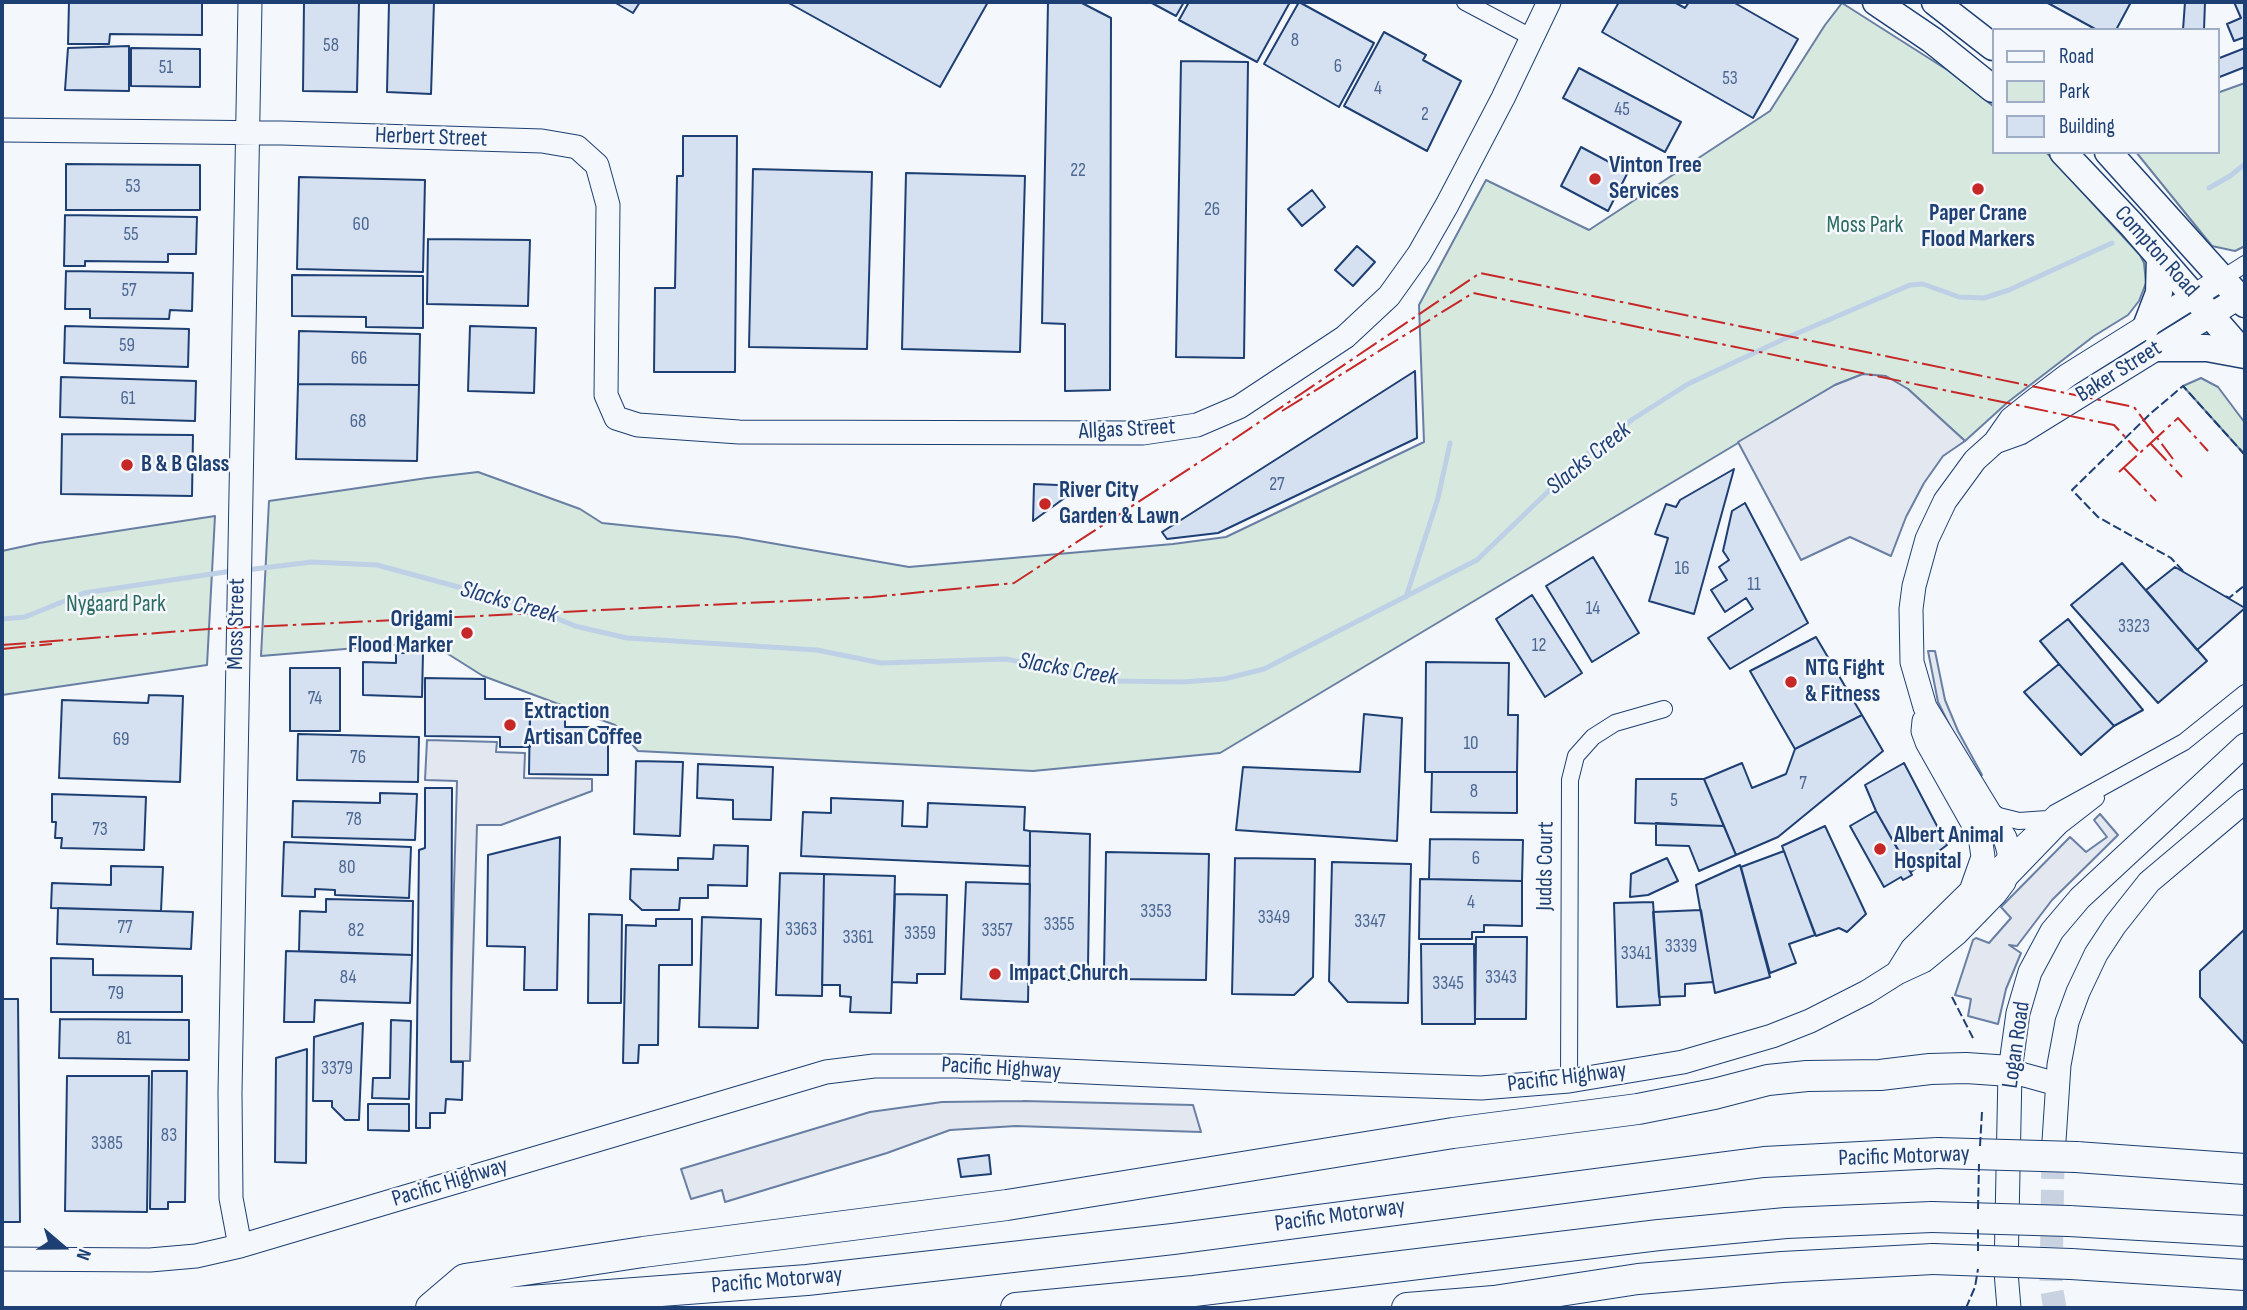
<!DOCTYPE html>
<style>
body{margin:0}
#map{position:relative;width:2247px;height:1310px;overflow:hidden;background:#f4f7fb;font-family:"Sofia Sans Condensed",sans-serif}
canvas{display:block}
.frame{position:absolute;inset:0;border:4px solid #1d3f73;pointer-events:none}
.legend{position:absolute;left:1992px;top:28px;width:228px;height:126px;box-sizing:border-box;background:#f4f7fb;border:2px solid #9eadc5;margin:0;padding:9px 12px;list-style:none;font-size:21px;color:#1d3f73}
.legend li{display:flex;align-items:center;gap:14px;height:35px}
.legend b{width:35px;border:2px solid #9eadc5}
.north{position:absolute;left:28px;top:1212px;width:70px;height:70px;-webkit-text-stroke:5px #f4f7fb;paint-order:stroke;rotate:110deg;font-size:19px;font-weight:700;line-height:28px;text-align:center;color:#1d3f73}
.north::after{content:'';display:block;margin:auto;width:24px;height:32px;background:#1d3f73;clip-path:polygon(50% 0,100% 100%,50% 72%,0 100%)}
</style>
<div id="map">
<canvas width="2247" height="1310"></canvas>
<div class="frame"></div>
<ul class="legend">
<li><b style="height:9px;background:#f4f7fb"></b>Road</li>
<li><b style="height:19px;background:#d7e8df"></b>Park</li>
<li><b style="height:19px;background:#d5e0f0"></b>Building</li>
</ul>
<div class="north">N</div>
</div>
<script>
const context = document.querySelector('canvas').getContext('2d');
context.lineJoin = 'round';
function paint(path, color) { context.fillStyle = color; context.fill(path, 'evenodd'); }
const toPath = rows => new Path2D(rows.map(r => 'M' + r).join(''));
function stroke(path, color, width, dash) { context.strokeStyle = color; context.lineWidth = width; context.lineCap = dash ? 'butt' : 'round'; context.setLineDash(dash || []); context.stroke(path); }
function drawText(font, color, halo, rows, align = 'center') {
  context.font = font + ' "Sofia Sans Condensed",sans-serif'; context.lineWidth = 5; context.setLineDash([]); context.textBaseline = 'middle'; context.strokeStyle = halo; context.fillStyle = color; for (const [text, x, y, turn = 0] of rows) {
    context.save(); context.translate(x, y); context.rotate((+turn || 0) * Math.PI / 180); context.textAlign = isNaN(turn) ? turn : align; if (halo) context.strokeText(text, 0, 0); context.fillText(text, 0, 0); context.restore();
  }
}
const green = toPath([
 [1842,3,1949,71,1993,106,1993,152,2046,152,2116,229,2140,255,2144,263,2146,283,2139,301,2128,315,2094,336,2008,402,1965,441,1908,389,1863,374,1835,385,1220,753,1033,771,638,751,615,725,483,676,429,642,261,656,269,501,427,478,478,472,580,509,602,523,736,537,909,567,1173,544,1226,537,1424,442,1419,305,1486,180,1589,230,1770,111,1825,25,1842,3],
 [2245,83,2245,246,2235,251,2212,246,2136,152,2217,152,2217,93,2245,83],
 [2201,378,2218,387,2245,423,2245,455,2183,386,2201,378],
 [215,516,207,665,2,695,2,551,39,543,215,516]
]);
const parking = toPath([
 [1863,374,1886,376,1908,389,1965,441,1943,456,1924,483,1906,517,1891,556,1850,537,1801,560,1738,442,1835,385,1863,374],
 [1928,651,1935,651,1945,700,1958,731,1982,775,1976,779,1938,702,1928,651],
 [427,740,497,742,496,752,525,753,524,778,592,779,592,791,501,825,477,825,470,1061,449,1061,457,781,425,780,427,740],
 [2100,814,2118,835,2052,900,2017,946,2009,945,2021,953,2006,989,1998,1024,1968,1016,1971,999,1955,995,1973,940,1976,938,1989,943,2011,918,2001,907,2070,837,2086,852,2107,837,2094,820,2100,814],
 [1023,1101,1193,1105,1201,1132,1016,1126,950,1130,887,1153,725,1202,722,1190,691,1199,681,1169,870,1112,942,1102,1023,1101]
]);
const stream = toPath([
 [2209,188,2230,176,2245,164],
 [246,570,312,562,377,565,525,605,575,626,627,638,817,650,881,663,1006,659,1116,681,1182,682,1224,679,1264,669,1477,560,1585,456,1633,419,1688,384,1784,339,1910,285,1923,284,1959,297,1984,298,2009,290,2112,243],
 [1406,597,1438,498,1450,443],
 [2,619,25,617,84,593,232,571]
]);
const building = toPath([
 [69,2,202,2,202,35,110,34,109,44,68,44,69,2],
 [304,2,359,2,357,92,303,91,304,2],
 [389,2,434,2,431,94,387,92,389,2],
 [614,2,640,2,633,13,614,2],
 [787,2,988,2,940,87,787,2],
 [1048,2,1080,2,1111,18,1110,390,1065,391,1065,324,1042,323,1048,2],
 [1150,2,1184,2,1176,16,1150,2],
 [1189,2,1290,2,1257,62,1179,20,1189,2],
 [1299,2,1374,43,1339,107,1264,64,1299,2],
 [1619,2,1674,2,1685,8,1689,2,1733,2,1798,39,1753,118,1602,32,1619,2],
 [2046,2,2131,2,2116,30,2097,30,2046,2],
 [2185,2,2205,2,2204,30,2183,30,2185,2],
 [2234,2,2245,2,2245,37,2234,41,2227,24,2241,18,2234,2],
 [1384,32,1426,55,1423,60,1461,81,1427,151,1344,106,1384,32],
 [129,46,129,91,65,90,68,48,129,46],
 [131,48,200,49,200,87,131,86,131,48],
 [2245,48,2245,67,2217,78,2217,59,2245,48],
 [1181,61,1248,62,1244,358,1176,357,1181,61],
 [1579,68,1681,122,1665,152,1563,98,1579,68],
 [683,136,737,136,735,372,654,372,655,288,675,288,677,176,683,176,683,136],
 [1581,147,1628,172,1608,211,1561,186,1581,147],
 [66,164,200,165,200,210,66,210,66,164],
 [753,169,872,172,867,349,749,347,753,169],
 [906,173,1025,176,1020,352,902,349,906,173],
 [299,177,425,180,423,272,297,269,299,177],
 [1312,190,1325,207,1302,226,1288,209,1312,190],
 [65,215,197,217,196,254,168,254,168,262,85,261,85,266,64,266,65,215],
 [428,239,530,240,528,306,427,304,428,239],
 [1357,246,1375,262,1353,286,1335,270,1357,246],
 [66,271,193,273,192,311,170,310,169,319,90,318,90,309,65,309,66,271],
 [292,275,423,276,423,328,366,327,366,317,292,316,292,275],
 [65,326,189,329,188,367,64,363,65,326],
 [470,326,536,328,534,393,468,391,470,326],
 [299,331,420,334,419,385,298,384,299,331],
 [1415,371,1417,438,1218,533,1167,539,1162,532,1415,371],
 [61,377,196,381,195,421,60,417,61,377],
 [298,384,419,385,417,461,296,459,298,384],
 [62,434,193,435,192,496,61,494,62,434],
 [1734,469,1694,614,1649,601,1668,538,1655,534,1666,504,1676,507,1680,500,1734,469],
 [1034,484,1081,486,1033,521,1034,484],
 [1745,503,1808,623,1730,669,1708,638,1753,609,1746,598,1725,612,1711,590,1727,580,1719,567,1729,560,1723,551,1732,511,1745,503],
 [1593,557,1639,633,1592,662,1546,586,1593,557],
 [2122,563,2207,661,2158,703,2071,605,2122,563],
 [2175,567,2245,608,2197,650,2146,590,2175,567],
 [1532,595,1582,673,1545,697,1496,619,1532,595],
 [2068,619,2143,710,2114,726,2059,664,2040,641,2068,619],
 [1816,637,1862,715,1795,749,1750,671,1816,637],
 [396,653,423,653,422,697,363,695,363,662,396,663,396,653],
 [1426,662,1509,663,1508,715,1518,715,1517,772,1425,772,1426,662],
 [2059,664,2114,726,2081,755,2024,692,2059,664],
 [290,668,340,668,340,731,290,731,290,668],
 [425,678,485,679,485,699,530,699,530,747,500,747,500,737,425,736,425,678],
 [149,695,183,696,180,782,59,778,62,700,148,703,149,695],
 [530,709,565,710,565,727,608,727,608,775,529,774,530,709],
 [1364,714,1402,718,1397,841,1236,830,1243,767,1360,772,1364,714],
 [1862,715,1883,751,1778,837,1736,855,1704,779,1742,763,1752,788,1786,774,1795,749,1862,715],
 [298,734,419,737,418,782,297,780,298,734],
 [636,761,683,762,680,836,634,834,636,761],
 [1904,763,1947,845,1911,872,1876,811,1865,785,1904,763],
 [698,764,773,767,771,820,733,819,733,800,697,798,698,764],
 [1432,772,1517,772,1517,813,1431,812,1432,772],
 [1636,779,1704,779,1724,826,1635,823,1636,779],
 [425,788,452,788,451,1062,463,1062,462,1100,446,1099,445,1113,430,1113,430,1128,416,1128,419,850,425,848,425,788],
 [380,793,417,794,415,840,292,837,293,801,380,803,380,793],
 [52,794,146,797,144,850,61,848,62,838,55,838,56,822,52,822,52,794],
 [831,798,903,801,902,826,927,827,928,803,1025,807,1024,830,1030,831,1030,866,801,856,803,812,831,813,831,798],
 [1876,811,1912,875,1903,880,1901,877,1884,887,1850,826,1876,811],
 [1656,823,1724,826,1736,855,1699,871,1689,846,1656,845,1656,823],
 [1825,826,1866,914,1847,932,1839,928,1816,936,1782,846,1825,826],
 [1030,831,1090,834,1088,967,1070,980,1029,979,1030,831],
 [560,837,557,990,524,990,525,947,487,946,488,855,560,837],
 [1430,839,1523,840,1522,881,1429,879,1430,839],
 [284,842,411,847,409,898,335,895,335,890,315,889,315,897,282,896,284,842],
 [714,845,748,846,747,886,708,885,708,898,680,898,679,910,642,910,630,899,631,869,678,870,678,858,713,859,714,845],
 [1784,851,1815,935,1789,944,1796,963,1770,973,1741,867,1784,851],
 [1106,852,1209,854,1206,980,1116,979,1104,970,1106,852],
 [1235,858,1315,859,1313,977,1294,995,1232,994,1235,858],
 [1667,858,1678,881,1648,895,1630,897,1631,874,1667,858],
 [1332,862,1411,864,1408,1003,1348,1002,1329,981,1332,862],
 [1740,865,1770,977,1715,993,1696,885,1740,865],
 [111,866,163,867,161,911,51,908,52,883,111,885,111,866],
 [780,873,824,874,822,996,776,995,780,873],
 [824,874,895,876,891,1013,850,1012,851,997,840,996,840,985,822,985,824,874],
 [1420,879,1522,881,1522,926,1484,925,1484,932,1472,932,1472,939,1419,939,1420,879],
 [966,882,1030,884,1028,1002,961,999,966,882],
 [895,894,947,895,945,974,917,974,917,983,892,982,895,894],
 [326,899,413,901,412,955,299,951,300,911,326,912,326,899],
 [1653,902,1660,1005,1617,1007,1614,903,1653,902],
 [58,908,193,912,191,949,57,944,58,908],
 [1701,910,1713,982,1685,984,1685,996,1659,997,1653,912,1701,910],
 [589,914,622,915,621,1003,588,1003,589,914],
 [702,917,761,919,758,1028,699,1027,702,917],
 [656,919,692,919,692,965,659,965,658,1045,639,1045,638,1063,623,1063,626,925,656,926,656,919],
 [2245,929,2245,1045,2200,997,2200,971,2245,929],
 [1476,937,1527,937,1526,1019,1475,1019,1476,937],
 [1421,944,1474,944,1475,1024,1422,1024,1421,944],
 [286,951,412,955,410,1003,315,1000,314,1022,284,1022,286,951],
 [51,958,93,959,93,975,182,976,182,1012,51,1012,51,958],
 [2,999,18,999,20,1222,2,1222,2,999],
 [60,1019,189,1020,189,1060,59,1058,60,1019],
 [391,1020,411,1021,409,1099,372,1098,373,1078,390,1078,391,1020],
 [363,1023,359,1120,345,1120,332,1107,332,1101,313,1101,314,1037,363,1023],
 [307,1049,306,1163,275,1162,276,1058,307,1049],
 [152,1071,187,1071,185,1202,168,1202,168,1209,150,1209,152,1071],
 [67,1076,149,1076,147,1212,65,1211,67,1076],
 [368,1104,409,1104,409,1131,368,1130,368,1104],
 [989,1155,991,1174,961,1177,958,1159,989,1155]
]);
const secondaryTunnel = toPath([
 [2053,1156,2051,1286,2055,1308]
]);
const street = toPath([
 [1465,2,1531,37],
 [2223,278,2245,264],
 [1989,810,1999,816,2019,821,2047,819],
 [2005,883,2060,826,2096,798],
 [1976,886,2055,813,2184,742,2245,693],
 [1569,1081,1570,780,1576,756,1593,737,1615,723,1664,709]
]);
const secondary = toPath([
 [2,130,282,133,542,141,577,147,597,165,608,205,606,395,616,418,638,425,739,432,1143,433,1197,425,1239,407,1345,337,1389,296,1419,254,1447,205,1503,98,1549,2],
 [1995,442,2020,433,2240,297],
 [1897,973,1912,949,1971,891,1983,857,1980,836,1927,742,1923,731,1924,721],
 [2010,1071,2057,1084],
 [2053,1156,2059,1065,2067,1022,2078,992,2096,954,2115,925,2149,882,2245,801],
 [240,1246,231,1198,230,1093,250,2],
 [2,1259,150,1260,196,1256,240,1246,826,1072,874,1066,958,1066,1281,1081,1481,1088,1569,1081,1683,1062,1772,1036,1810,1021,1867,992,1897,973,1923,961,1957,933,1995,894,2004,882,2008,869,2009,852,2005,838,1925,707,1912,662,1911,609,1914,586,1927,539,1945,501,1975,460,1995,442,2011,419,2031,403,2068,375,2223,278],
 [2009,1308,2006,1272,2010,1071,2018,1013,2030,972,2052,931,2080,898,2245,745]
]);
const primary = toPath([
 [1876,2,1932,40,1993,89],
 [1935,2,1993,47],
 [2063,152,2131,224,2245,355],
 [2108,152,2245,304],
 [2146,327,2159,293,2160,257],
 [2157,348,2207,348,2245,355]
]);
const highway = toPath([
 [2076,1157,2245,1169],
 [2069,1221,2245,1231],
 [2071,1264,2245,1275],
 [431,1308,465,1279,643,1252,1007,1205,1453,1133,1638,1109,1714,1094,1768,1080,1807,1076,1880,1075,1930,1069,1966,1068,2010,1071],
 [436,1308,807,1280,1173,1239,1764,1162,1938,1153],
 [1016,1308,1194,1291,1659,1235,1786,1223,1932,1217],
 [1407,1308,1494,1301,1638,1279,1782,1267,1933,1259]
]);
const highwayBridge = toPath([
 [1938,1153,2076,1157],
 [1932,1217,2069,1221],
 [1933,1259,2071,1264]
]);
const fence = toPath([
 [2183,571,2171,558,2098,517,2072,490,2150,414,2183,386,2245,455],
 [2226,596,2229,598,2245,585],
 [1952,997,1973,1038],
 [1980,1146,1982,1112],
 [1978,1209,1979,1164],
 [1978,1251,1978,1227],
 [1966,1308,1975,1287,1978,1269]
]);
const power = toPath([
 [1282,411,1473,293,2114,425,2138,451],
 [2150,443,2182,477],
 [2124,468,2156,501],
 [2119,472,2178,418,2208,451],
 [2,645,209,629,872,597,1014,583,1218,450,1480,273,2134,407,2173,459],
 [2,649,52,644]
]);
const markers = [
 [1595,179,7,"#c62828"],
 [1978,189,7,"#c62828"],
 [127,465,7,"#c62828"],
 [1045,504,7,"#c62828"],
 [467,633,7,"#c62828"],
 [1791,682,7,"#c62828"],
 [510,725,7,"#c62828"],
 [1880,849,7,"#c62828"],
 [995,974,7,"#c62828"]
];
const numberNames = [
 ["8",1295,41],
 ["58",331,46],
 ["6",1338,67],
 ["51",166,68],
 ["53",1730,79],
 ["4",1378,89],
 ["45",1622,110],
 ["2",1425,115],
 ["22",1078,171],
 ["53",133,187],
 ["26",1212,210],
 ["60",361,225],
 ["55",131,235],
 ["57",129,291],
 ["59",127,346],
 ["66",359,359],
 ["61",128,399],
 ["68",358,422],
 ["27",1277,485],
 ["16",1682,569],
 ["11",1754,585],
 ["14",1593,609],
 ["3323",2134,627],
 ["12",1539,646],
 ["74",315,699],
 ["69",121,740],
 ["10",1471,744],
 ["76",358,758],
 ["7",1803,784],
 ["8",1474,792],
 ["5",1674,801],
 ["78",354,820],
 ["73",100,830],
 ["6",1476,859],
 ["80",347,868],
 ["4",1471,903],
 ["3353",1156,912],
 ["3349",1274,918],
 ["3347",1370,922],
 ["3355",1059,925],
 ["77",125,928],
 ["3363",801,930],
 ["82",356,931],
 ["3357",997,931],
 ["3359",920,934],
 ["3361",858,938],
 ["3339",1681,947],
 ["3341",1636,954],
 ["84",348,978],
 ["3343",1501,978],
 ["3345",1448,984],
 ["79",116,994],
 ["81",124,1039],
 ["3379",337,1069],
 ["83",169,1136],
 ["3385",107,1144]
];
const streetNames = [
 ["Herbert Street",431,138,2],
 ["Compton Road",2156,252,48],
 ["Baker Street",2119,372,-32],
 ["Allgas Street",1127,430,-3],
 ["Moss Street",237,624,-89],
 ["Judds Court",1546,866,-89],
 ["Logan Road",2017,1045,-82],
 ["Pacific Highway",1001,1069,3],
 ["Pacific Highway",1567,1078,-7],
 ["Pacific Motorway",1904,1157,-2],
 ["Pacific Highway",450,1183,-17],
 ["Pacific Motorway",1340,1216,-8],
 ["Pacific Motorway",777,1281,-5]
];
const poiNames = [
 ["Vinton Tree",1609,166],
 ["Services",1609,192],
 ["Paper Crane",1978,214,"center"],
 ["Flood Markers",1978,240,"center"],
 ["B & B Glass",141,465],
 ["River City",1059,491],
 ["Garden & Lawn",1059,517],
 ["Origami",453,620,"right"],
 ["Flood Marker",453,646,"right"],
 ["NTG Fight",1805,669],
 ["& Fitness",1805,695],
 ["Extraction",524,712],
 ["Artisan Coffee",524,738],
 ["Albert Animal",1894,836],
 ["Hospital",1894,862],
 ["Impact Church",1009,974]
];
const parkNames = [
 ["Moss Park",1865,226],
 ["Nygaard Park",116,605]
];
const waterNames = [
 ["Slacks Creek",1589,459,-39],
 ["Slacks Creek",509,603,16],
 ["Slacks Creek",1068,670,10]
];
paint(green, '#d7e8df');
stroke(green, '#687fa3', 2);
paint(parking, '#e3e8f0');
stroke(parking, '#687fa3', 2);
stroke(stream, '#bed0e5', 5);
paint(building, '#d5e0f0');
stroke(building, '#1d3f73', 2);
stroke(secondaryTunnel, '#c9d2e0', 23, [23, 11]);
stroke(street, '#1d3f73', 18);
stroke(secondary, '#1d3f73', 25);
stroke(primary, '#1d3f73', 29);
stroke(highway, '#1d3f73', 32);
stroke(street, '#f4f7fb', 16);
stroke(secondary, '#f4f7fb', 23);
stroke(primary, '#f4f7fb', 26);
stroke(highway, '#f4f7fb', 30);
stroke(highwayBridge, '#1d3f73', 32, []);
stroke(highwayBridge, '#f4f7fb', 30);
stroke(fence, '#1d3f73', 2, [9, 3.5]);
stroke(power, '#c62828', 2, [24, 5, 3.5, 5]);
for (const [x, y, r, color] of markers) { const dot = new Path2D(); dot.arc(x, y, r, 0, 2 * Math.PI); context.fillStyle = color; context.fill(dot); stroke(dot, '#f4f7fb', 2.5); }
drawText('19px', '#4b6792', null, numberNames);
drawText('23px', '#1d3f73', '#f4f7fb', streetNames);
drawText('bold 23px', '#1d3f73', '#f4f7fb', poiNames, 'left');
drawText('23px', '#2c6c60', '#f4f7fb', parkNames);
drawText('italic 24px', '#1d3f73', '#f4f7fb', waterNames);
</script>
